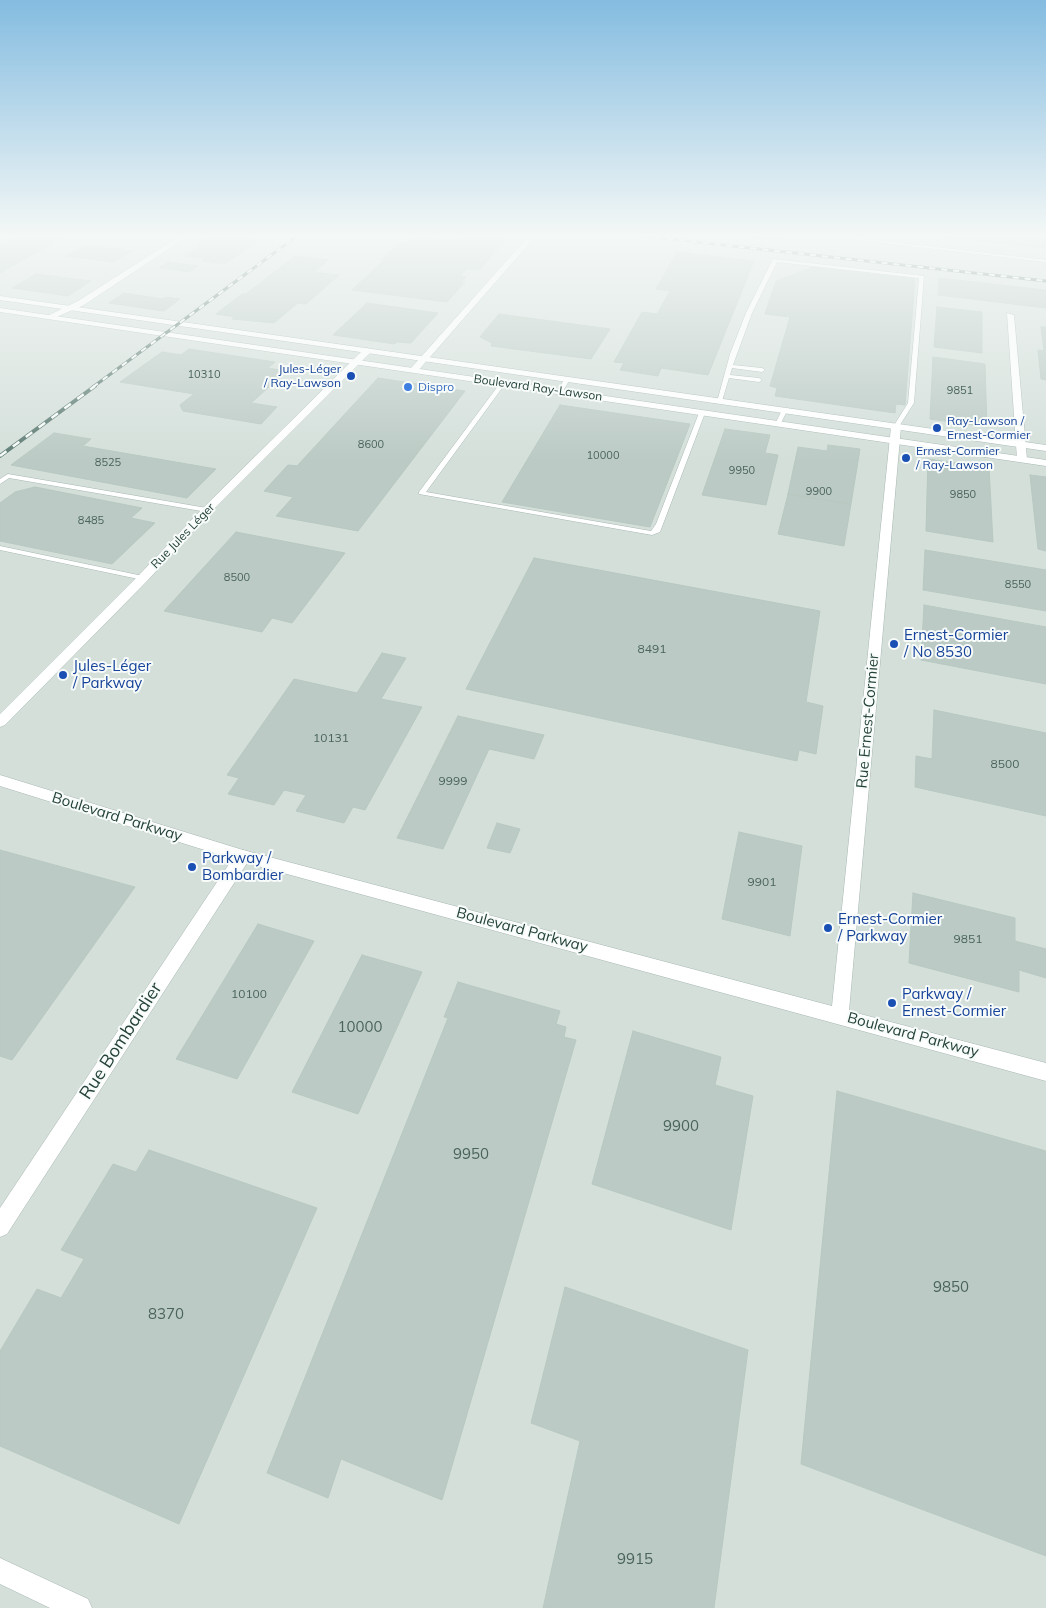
<!DOCTYPE html>
<meta charset="utf-8">
<style>
body{margin:0}
canvas{display:block;background:#e6efeb}
</style>
<canvas width="1046" height="1608"></canvas>
<script>
const context = document.querySelector('canvas').getContext('2d');
context.lineJoin = 'round';
function paint(path, color) { context.fillStyle = color; context.fill(path, 'evenodd'); }
const toPath = rows => new Path2D(rows.map(r => 'M' + r).join(''));
function stroke(path, color, width, dash) { context.strokeStyle = color; context.lineWidth = width; context.lineCap = dash ? 'butt' : 'round'; context.setLineDash(dash || []); context.stroke(path); }
function drawText(font, color, halo, rows, align = 'center') {
  context.font = font + ' Mulish,sans-serif'; context.lineWidth = 4; context.setLineDash([]); context.textBaseline = 'middle'; context.strokeStyle = halo; context.fillStyle = color; for (const [text, x, y, turn = 0] of rows) {
    context.save(); context.translate(x, y); context.rotate((+turn || 0) * Math.PI / 180); context.textAlign = isNaN(turn) ? turn : align; if (halo) context.strokeText(text, 0, 0); context.fillText(text, 0, 0); context.restore();
  }
}
const built = toPath([
 [0,236,1046,236,1046,1608,0,1608]
]);
const building = toPath([
 [17,236,66,236,0,273,0,245,17,236],
 [208,236,236,236,260,239,225,264,202,261,206,258,185,256,203,243,199,243,208,236],
 [416,236,460,241,464,236,509,236,479,270,467,269,460,276,466,277,461,282,465,282,447,302,352,290,385,259,382,259,401,242,409,243,416,236],
 [735,236,786,236,784,241,735,236],
 [929,236,1046,236,1046,248,929,236],
 [85,245,132,251,113,262,66,256,85,245],
 [677,252,754,261,708,375,661,368,658,376,620,370,624,363,614,362,642,312,657,314,670,291,656,289,677,252],
 [295,256,328,260,314,272,339,275,306,304,298,303,274,323,232,319,235,317,216,314,242,294,246,294,295,256],
 [168,262,198,266,189,272,159,268,168,262],
 [813,267,915,279,905,405,896,404,895,413,775,396,777,388,770,386,790,317,765,314,776,281,813,267],
 [36,274,91,281,68,296,12,288,36,274],
 [939,278,1046,290,1046,308,938,295,939,278],
 [124,293,163,299,166,297,180,299,164,311,109,303,124,293],
 [367,303,438,313,411,343,396,342,395,344,333,335,367,303],
 [937,307,982,312,982,353,934,347,937,307],
 [499,314,610,329,591,359,491,346,492,343,480,337,499,314],
 [1041,327,1046,327,1046,380,1041,379,1038,350,1044,351,1041,327],
 [189,349,275,362,268,368,287,371,251,403,277,407,261,424,183,411,180,405,194,394,120,382,162,352,181,355,189,349],
 [933,357,985,364,987,427,930,419,933,357],
 [378,378,465,391,358,531,276,516,293,497,264,491,288,465,297,466,378,378],
 [560,405,690,424,650,527,502,502,560,405],
 [725,429,770,435,765,453,778,455,766,505,702,495,725,429],
 [54,433,91,439,83,446,216,469,187,498,11,465,54,433],
 [828,445,860,449,851,504,788,494,798,447,827,451,828,445],
 [928,459,989,468,993,542,926,531,928,459],
 [1030,475,1046,477,1046,551,1038,549,1030,475],
 [35,487,142,508,131,518,155,523,112,564,0,541,0,503,15,492,35,487],
 [788,494,851,504,844,546,778,534,788,494],
 [236,532,345,553,292,623,272,618,262,632,164,611,236,532],
 [925,550,1046,570,1046,611,923,590,925,550],
 [534,558,820,611,806,702,823,706,816,754,799,750,797,761,466,689,534,558],
 [924,605,1046,627,1046,684,921,660,924,605],
 [382,653,406,658,381,699,422,707,365,810,353,807,344,823,296,811,306,795,284,790,274,805,228,794,239,778,227,775,294,679,357,693,382,653],
 [934,710,1046,733,1046,816,915,787,916,756,932,759,934,710],
 [458,716,544,735,534,759,489,749,443,849,397,838,458,716],
 [497,823,520,829,510,853,487,848,497,823],
 [739,832,802,846,790,936,722,919,739,832],
 [0,850,135,887,12,1060,0,1056,0,850],
 [913,893,1015,918,1015,941,1046,949,1046,978,1019,970,1019,992,909,963,913,893],
 [258,924,314,941,237,1079,176,1059,258,924],
 [362,955,422,972,358,1114,292,1092,362,955],
 [458,982,560,1011,556,1024,566,1027,564,1037,576,1040,442,1500,341,1459,328,1498,267,1473,448,1018,444,1017,458,982],
 [633,1031,721,1057,715,1085,753,1096,731,1230,592,1184,633,1031],
 [837,1091,1046,1151,1046,1556,801,1464,837,1091],
 [149,1150,317,1208,179,1524,0,1446,0,1351,37,1289,61,1298,84,1259,61,1250,113,1164,136,1172,149,1150],
 [565,1287,748,1350,714,1608,543,1608,580,1441,531,1423,565,1287]
]);
const service = toPath([
 [824,236,842,236,1046,260,1046,262,824,236],
 [773,259,924,276,914,403,898,428,893,427,908,403,919,278,777,262,752,313,733,365,762,368,765,370,762,372,732,368,730,375,759,378,762,380,759,382,729,378,722,401,717,402,730,354,746,313,773,259],
 [565,378,570,379,562,393,558,393,557,392,565,378],
 [503,381,506,383,505,384,426,492,651,531,656,524,699,413,704,412,705,413,660,532,652,535,419,494,419,492,501,382,503,381],
 [782,410,787,411,780,425,776,425,775,424,782,410],
 [8,474,207,508,211,510,207,512,9,478,0,484,0,479,8,474],
 [0,546,143,576,147,578,143,580,0,550,0,546]
]);
const minor = toPath([
 [180,236,188,236,84,305,52,319,45,317,78,301,180,236],
 [527,238,533,239,417,372,411,372,411,368,527,238],
 [1007,313,1014,315,1027,459,1022,462,1017,459,1007,313],
 [367,348,371,351,370,353,211,512,147,581,5,725,0,727,0,714,139,575,203,508,364,349,367,348],
 [896,424,901,427,849,1011,1046,1063,1046,1081,243,862,0,786,0,775,243,850,832,1006,891,427,896,424],
 [0,1558,88,1599,92,1608,50,1608,0,1584,0,1558]
]);
const tertiary = toPath([
 [0,296,1046,445,1046,451,0,300,0,296],
 [0,308,1046,460,1046,466,0,312,0,308],
 [243,850,249,852,251,856,249,860,7,1234,0,1237,0,1208,237,852,243,850]
]);
const railFar1 = toPath([
 [643,236,1046,281],
 [93,387,297,236]
]);
const rail = toPath([
 [0,456,95,386]
]);
const markers = [
 [351,376,5,"#1a4fb4"],
 [408,387,5,"#3f7fe0"],
 [937,428,5,"#1a4fb4"],
 [906,458,5,"#1a4fb4"],
 [894,644,5,"#1a4fb4"],
 [63,675,5,"#1a4fb4"],
 [192,867,5,"#1a4fb4"],
 [828,928,5,"#1a4fb4"],
 [892,1003,5,"#1a4fb4"]
];
const farNumbernames = [
 ["10310",204,375],
 ["9851",960,391],
 ["8600",371,445],
 ["10000",603,456],
 ["8525",108,463],
 ["9950",742,471],
 ["9900",819,492],
 ["9850",963,495],
 ["8485",91,521],
 ["8500",237,578],
 ["8550",1018,585]
];
const farTransitnames = [
 ["Jules-Léger",341,369,"right"],
 ["/ Ray-Lawson",341,383,"right"],
 ["Ray-Lawson /",947,421],
 ["Ernest-Cormier",947,435],
 ["Ernest-Cormier",916,451],
 ["/ Ray-Lawson",916,465]
];
const farShopnames = [
 ["Dispro",418,387]
];
const farStreetnames = [
 ["Boulevard Ray-Lawson",538,388,8],
 ["Rue Jules Léger",183,536,-46]
];
const numberNames = [
 ["8491",652,649],
 ["10131",331,738],
 ["8500",1005,764],
 ["9999",453,781],
 ["9901",762,882],
 ["9851",968,939],
 ["10100",249,994]
];
const transitNames = [
 ["Ernest-Cormier",904,635],
 ["/ No 8530",904,652],
 ["Jules-Léger",73,666],
 ["/ Parkway",73,683],
 ["Parkway /",202,858],
 ["Bombardier",202,875],
 ["Ernest-Cormier",838,919],
 ["/ Parkway",838,936],
 ["Parkway /",902,994],
 ["Ernest-Cormier",902,1011]
];
const streetNames = [
 ["Rue Ernest-Cormier",868,721,-85],
 ["Boulevard Parkway",117,817,17],
 ["Boulevard Parkway",522,930,15],
 ["Boulevard Parkway",913,1035,15]
];
const nearNumbernames = [
 ["10000",360,1027],
 ["9900",681,1126],
 ["9950",471,1154],
 ["9850",951,1287],
 ["8370",166,1314],
 ["9915",635,1559]
];
const nearStreetnames = [
 ["Rue Bombardier",121,1041,-57]
];
paint(built, '#d4dfda');
paint(building, '#bbcac4');
stroke(building, '#b8c9c2', 1);
stroke(service, '#a8b8b2', 1);
stroke(minor, '#a8b8b2', 1);
stroke(tertiary, '#a8b8b2', 1);
paint(service, '#fff');
paint(minor, '#fff');
paint(tertiary, '#fff');
stroke(railFar1, '#5f7d75', 3);
stroke(rail, '#5f7d75', 4);
stroke(railFar1, '#f7fbf9', 2, [6]);
stroke(rail, '#f7fbf9', 2.5, [8]);
const sky = context.createLinearGradient(0, 0, 0, 461);
sky.addColorStop(0, '#84bce0');
sky.addColorStop(0.51, '#f4f8f6');
sky.addColorStop(1, '#f4f8f600');
context.fillStyle = sky;
context.fillRect(0, 0, 1046, 461);
for (const [x, y, r, color] of markers) { const dot = new Path2D(); dot.arc(x, y, r, 0, 2 * Math.PI); context.fillStyle = color; context.fill(dot); stroke(dot, '#f7fbf9', 2); }
drawText('11px', '#4a645c', null, farNumbernames);
drawText('12px', '#164399', '#f7fbf9', farTransitnames, 'left');
drawText('12px', '#366cbe', '#f7fbf9', farShopnames, 'left');
drawText('12px', '#24423a', '#f7fbf9', farStreetnames);
drawText('12px', '#4a645c', null, numberNames);
drawText('15px', '#164399', '#f7fbf9', transitNames, 'left');
drawText('15px', '#24423a', '#f7fbf9', streetNames);
drawText('15px', '#4a645c', null, nearNumbernames);
drawText('18px', '#24423a', '#f7fbf9', nearStreetnames);
</script>
